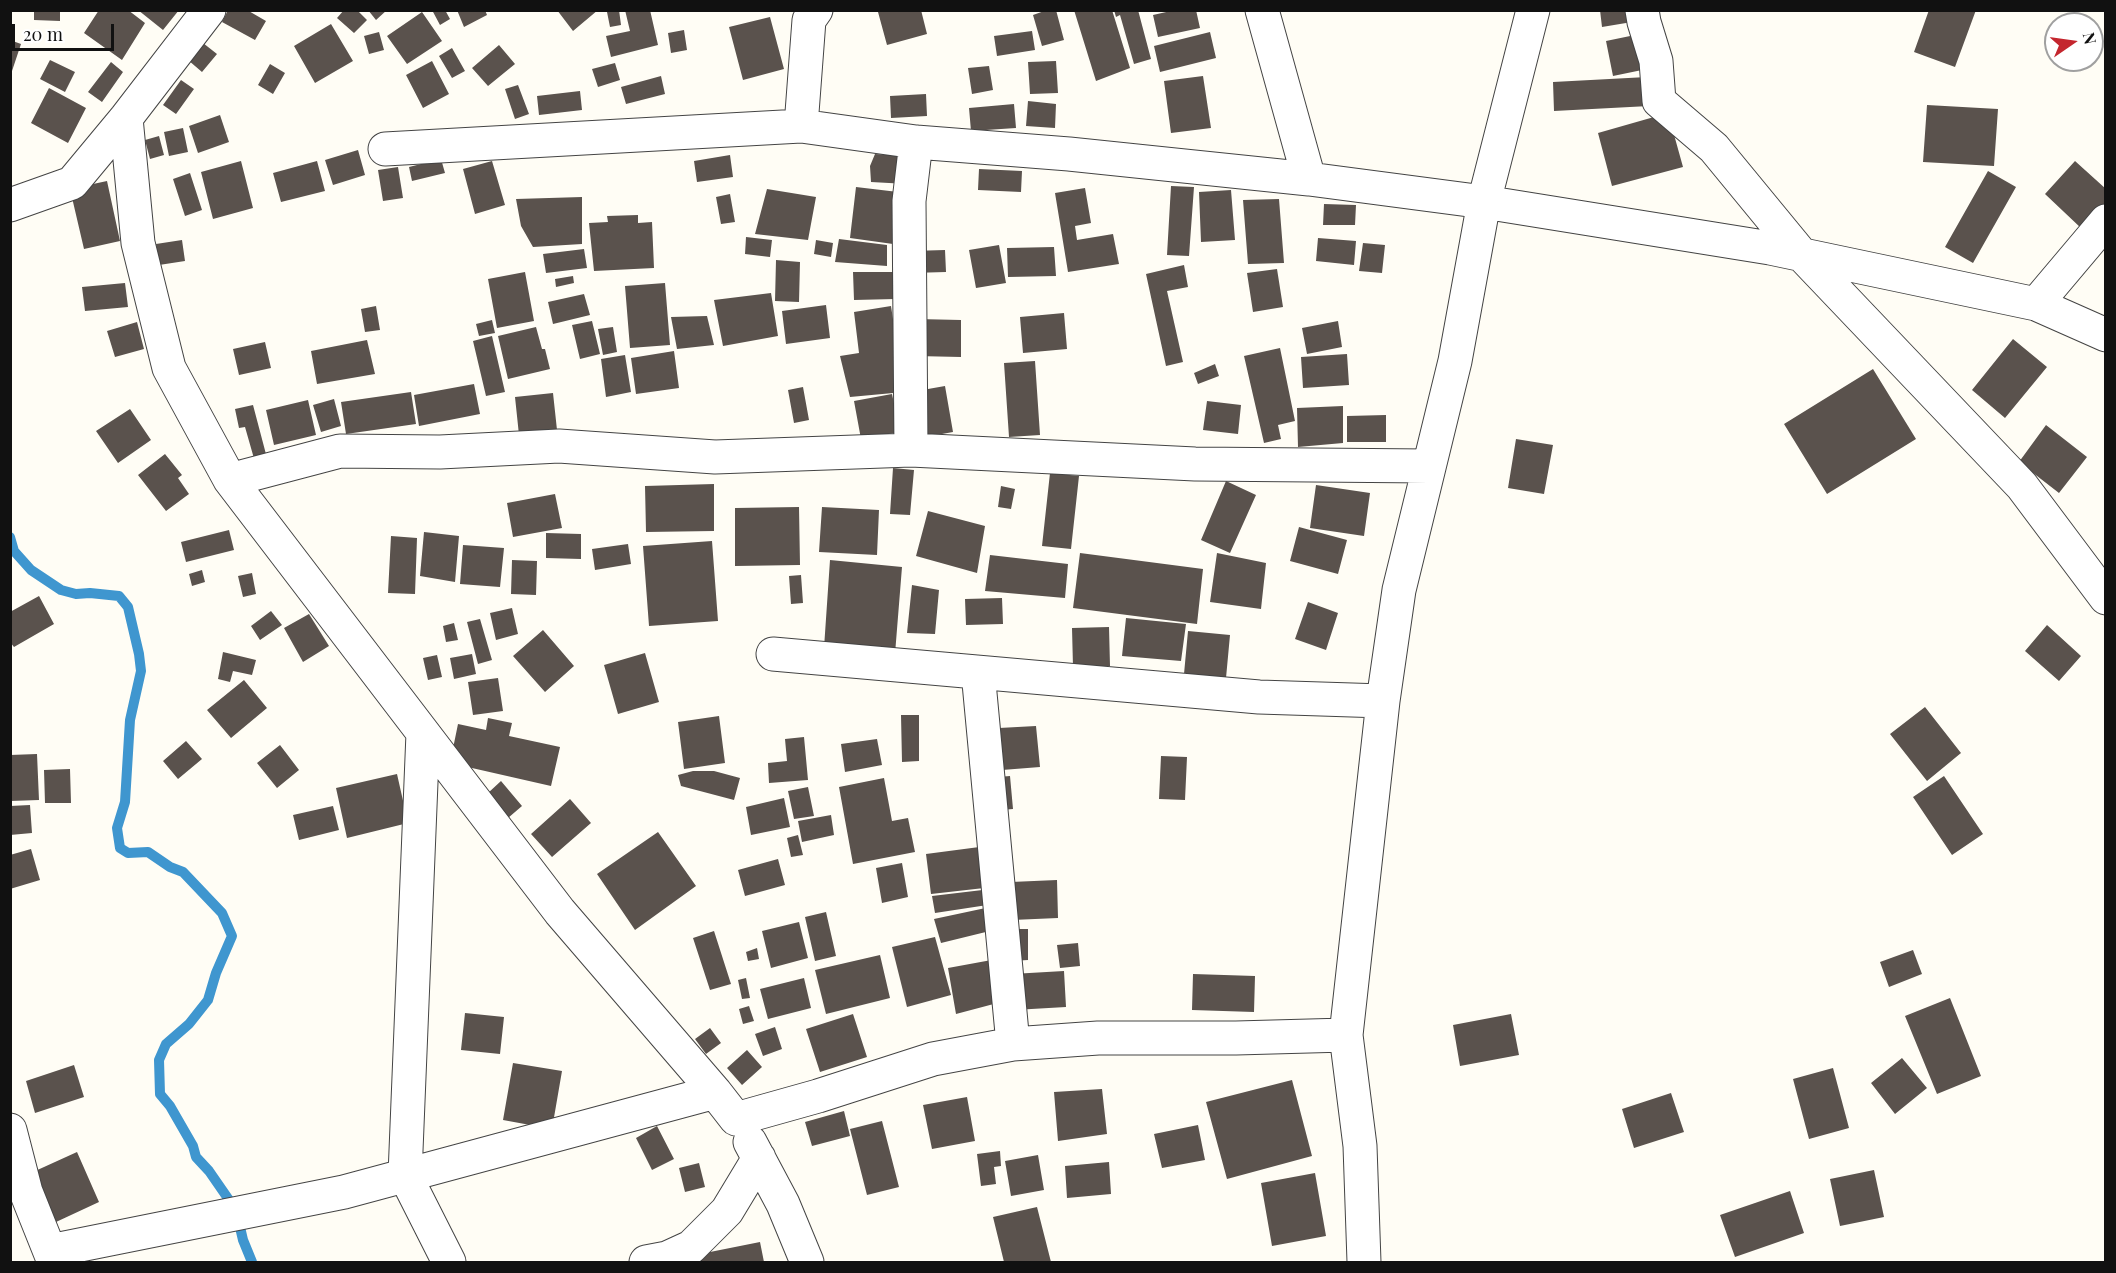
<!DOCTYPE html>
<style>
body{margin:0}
#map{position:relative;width:2116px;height:1273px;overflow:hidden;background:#fffdf5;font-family:"Playfair Display",serif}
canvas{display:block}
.frame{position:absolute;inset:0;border:12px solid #111;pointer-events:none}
.north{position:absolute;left:2044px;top:12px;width:60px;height:60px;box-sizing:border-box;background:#fff;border:2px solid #a0a0a0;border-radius:50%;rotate:77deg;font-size:16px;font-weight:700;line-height:24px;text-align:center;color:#111}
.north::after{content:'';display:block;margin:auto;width:21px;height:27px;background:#c4262e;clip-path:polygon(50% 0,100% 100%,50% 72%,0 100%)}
.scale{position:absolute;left:12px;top:24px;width:102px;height:27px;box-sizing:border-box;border:3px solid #111;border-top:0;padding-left:8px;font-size:18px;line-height:21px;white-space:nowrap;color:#111;-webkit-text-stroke:4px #fff;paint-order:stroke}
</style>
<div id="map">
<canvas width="2116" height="1273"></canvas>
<div class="frame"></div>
<div class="north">N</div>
<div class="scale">20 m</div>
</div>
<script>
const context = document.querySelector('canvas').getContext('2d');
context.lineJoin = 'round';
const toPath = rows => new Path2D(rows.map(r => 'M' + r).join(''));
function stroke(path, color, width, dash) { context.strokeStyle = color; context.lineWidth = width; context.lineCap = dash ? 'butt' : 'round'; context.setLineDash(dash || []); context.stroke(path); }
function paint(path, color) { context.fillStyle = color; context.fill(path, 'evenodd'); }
const stream = toPath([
 [10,537,14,551,31,570,61,590,76,594,90,593,119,596,128,607,139,654,141,671,130,720,125,802,117,828,120,848,128,853,148,852,170,867,183,872,222,913,232,936,216,973,208,1000,189,1024,166,1044,159,1060,160,1094,170,1106,193,1146,196,1157,209,1171,236,1210,243,1240,252,1262]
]);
const building = toPath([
 [34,10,60,10,60,21,34,20],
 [99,10,128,10,145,23,122,60,84,33],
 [138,10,179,10,163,30],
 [228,10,247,10,266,21,255,40,222,22],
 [344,10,357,10,367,20,354,33,337,18],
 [368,10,387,10,376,20],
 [432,10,445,10,450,19,440,25],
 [457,10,485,10,487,15,464,27],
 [557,10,598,10,573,31],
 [619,10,621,25,610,27,607,12],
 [625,10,650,10,658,45,611,57,606,36,630,31],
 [885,10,921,10,927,34,887,45,878,12],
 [1047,10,1056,10,1064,40,1042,46,1033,15],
 [1074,10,1112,10,1130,68,1096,81],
 [1114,10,1138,10,1151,59,1134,64,1120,15,1116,17],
 [1175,10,1196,10,1200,28,1158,37,1153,15],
 [1600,10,1631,10,1632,22,1602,27],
 [1929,10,1976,10,1955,67,1914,52],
 [422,12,442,41,407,64,387,36],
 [770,17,784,69,743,80,729,27],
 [331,24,353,61,315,83,294,46],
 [684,30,687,50,671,53,668,33],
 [1032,31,1035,50,997,56,994,36],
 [379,32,384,50,369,54,364,36],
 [1210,32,1216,58,1160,72,1154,46],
 [1635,35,1642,70,1613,76,1606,41],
 [10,40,21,44,11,74,10,74],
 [203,43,217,54,202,72,188,60],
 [499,45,515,64,488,86,472,68],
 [452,48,465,71,452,78,439,56],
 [50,60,75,72,65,92,40,79],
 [432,61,449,94,423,108,406,75],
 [1056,61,1058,93,1030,94,1028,62],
 [111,62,123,72,102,102,88,92],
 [615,63,620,80,598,87,592,69],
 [270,64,285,73,273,94,258,85],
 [989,66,993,90,972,94,968,68],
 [661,76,665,94,626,104,621,87],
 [1203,76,1211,128,1171,133,1164,81],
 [1647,77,1649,106,1554,111,1553,82],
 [181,80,194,89,176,114,163,105],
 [518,85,529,114,515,119,505,89],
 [49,88,86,108,68,143,31,123],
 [580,91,582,110,539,115,537,96],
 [926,94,927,116,891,118,890,96],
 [1028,101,1056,104,1055,128,1026,126],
 [1014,104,1016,128,971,131,969,108],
 [1927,105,1998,109,1994,166,1923,162],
 [1668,113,1683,167,1612,186,1598,133],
 [220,115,229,142,198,153,189,126],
 [183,128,188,152,169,156,164,132],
 [159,136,164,155,150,159,145,140],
 [358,150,365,175,333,185,325,160],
 [875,154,908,156,907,184,871,182,870,166],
 [730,155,733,177,697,182,694,161],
 [441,159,445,173,412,181,409,167],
 [241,161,253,208,213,219,201,172],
 [317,161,325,191,281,202,273,173],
 [492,161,505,205,475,214,463,169],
 [2075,161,2106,189,2106,203,2082,229,2045,194],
 [398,167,403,198,383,201,378,170],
 [979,169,1022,171,1021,192,978,190],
 [1988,171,2016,187,1973,263,1945,247],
 [190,173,202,210,185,216,173,179],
 [107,181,120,241,84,249,70,189],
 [1171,186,1194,187,1189,256,1167,255],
 [856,187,898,192,893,244,850,238],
 [1085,188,1091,223,1075,226,1077,240,1113,234,1119,264,1068,272,1055,193],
 [767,189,816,197,808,240,755,234],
 [1231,190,1235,240,1201,242,1199,192],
 [730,194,735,222,721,224,716,197],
 [582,197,582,244,533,247,521,226,516,199],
 [1279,199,1284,263,1248,264,1243,200],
 [1324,204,1356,205,1355,225,1323,225],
 [638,215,638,223,652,222,654,268,594,271,589,223,608,222,607,216],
 [746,237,772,240,770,257,745,254],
 [1318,238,1356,241,1354,265,1316,261],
 [839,239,887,245,887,266,835,262],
 [182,240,185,261,159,265,156,244],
 [816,240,833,243,831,257,814,254],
 [1363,243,1385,245,1382,273,1359,271],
 [999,245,1006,283,976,288,969,250],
 [1054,247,1056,276,1008,277,1007,248],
 [584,249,587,268,546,273,543,254],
 [945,250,946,272,911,273,911,251],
 [776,260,800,262,799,302,775,301],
 [1184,265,1188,287,1167,291,1183,362,1166,366,1146,274],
 [1277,269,1283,307,1253,312,1247,273],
 [525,272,534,321,497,328,488,279],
 [853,272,894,272,895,299,854,300],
 [573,276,574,283,556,287,555,279],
 [125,283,128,307,85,311,82,287],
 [665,283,670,345,630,348,625,286],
 [771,293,778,336,723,346,714,300],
 [584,294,590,315,553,324,548,302],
 [826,305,830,338,786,344,782,311],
 [376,306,380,330,365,332,361,309],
 [891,306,904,392,850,397,840,356,859,353,854,312],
 [1064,313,1067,349,1023,353,1020,317],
 [707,316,714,345,677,349,671,317],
 [917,319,961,320,961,357,916,356],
 [492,320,495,333,479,336,476,324],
 [592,321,600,354,580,359,572,325],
 [1338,321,1342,347,1307,354,1302,328],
 [137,322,144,349,115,357,107,331],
 [536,327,542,349,545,349,550,369,508,379,498,336],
 [613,327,617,352,603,355,598,329],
 [492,336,505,392,486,396,473,341],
 [2013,339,2047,367,2005,418,1972,390],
 [367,340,375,374,317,384,311,351],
 [265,342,271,368,239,375,233,349],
 [1280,348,1295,421,1278,425,1281,439,1264,443,1244,356],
 [674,351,679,388,636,394,631,358],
 [1347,354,1349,385,1303,388,1301,357],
 [625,355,631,392,606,397,601,359],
 [1035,361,1040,435,1009,437,1004,363],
 [1215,364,1219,376,1198,384,1194,373],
 [1873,369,1916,439,1827,494,1784,424],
 [474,384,480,414,419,426,414,395],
 [945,386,953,432,920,438,911,392],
 [803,387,809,420,794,423,788,390],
 [411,392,416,424,346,434,341,402],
 [553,393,557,430,519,435,515,397],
 [892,394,900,432,861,439,854,401],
 [334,399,341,426,321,432,313,405],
 [308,400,316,435,274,445,266,410],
 [1207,401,1241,405,1238,434,1203,430],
 [253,405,267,458,255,462,245,427,239,428,235,409],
 [1343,406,1343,443,1298,447,1297,408],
 [130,409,151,440,118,463,96,431],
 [1386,415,1386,442,1347,442,1347,416],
 [2046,425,2087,457,2059,493,2019,462],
 [1516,439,1553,445,1544,494,1508,488],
 [165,454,182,475,178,478,189,494,166,511,138,475],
 [893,468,914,470,910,515,890,514],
 [1050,473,1079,476,1071,549,1042,546],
 [1226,481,1256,495,1230,553,1201,540],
 [714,484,714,531,646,532,645,486],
 [1316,485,1370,493,1364,536,1310,528],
 [1001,486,1015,489,1011,509,998,507],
 [555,494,562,528,513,537,507,503],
 [799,507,800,565,735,566,735,508],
 [822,507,879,510,877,555,819,552],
 [928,511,985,526,977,573,916,556],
 [1299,527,1347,540,1338,574,1290,561],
 [229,530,234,550,186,562,181,542],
 [424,532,459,536,455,582,420,576],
 [546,533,581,534,581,559,546,558],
 [391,536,417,538,415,594,388,593],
 [712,541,718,621,649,626,643,546],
 [628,544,631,564,595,570,592,549],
 [463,545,504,548,500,587,460,584],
 [1080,553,1203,569,1197,624,1073,608],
 [1217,553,1266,563,1261,609,1210,602],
 [990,555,1068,564,1065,598,985,591],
 [512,560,537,561,536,595,511,594],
 [830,560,902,567,895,654,824,648],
 [202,570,205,582,192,586,189,574],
 [252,573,256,594,243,597,238,576],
 [801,575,803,603,791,604,789,576],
 [912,585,939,590,935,634,907,633],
 [39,596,54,624,14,647,10,642,10,612],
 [1002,598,1003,624,966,625,965,599],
 [1308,602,1338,613,1326,650,1295,639],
 [512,608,518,634,496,640,490,613],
 [271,611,282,625,260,640,251,626],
 [309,614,329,646,303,662,284,628],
 [1126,618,1186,624,1181,661,1122,656],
 [480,619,492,660,478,664,467,622],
 [454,623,458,640,446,642,443,626],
 [2047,625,2081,656,2059,681,2025,651],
 [1109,627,1110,666,1073,667,1072,628],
 [543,630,574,666,545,692,513,656],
 [1188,631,1230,635,1226,678,1184,674],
 [223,652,256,660,252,675,233,671,230,682,218,679],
 [645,653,659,702,618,714,604,665],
 [472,654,476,674,454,679,450,658],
 [437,655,442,677,428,680,423,658],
 [498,678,503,711,473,715,468,682],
 [244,680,267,708,231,738,207,710],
 [1925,707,1961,753,1927,781,1890,734],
 [901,715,919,715,919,761,902,762],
 [719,716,725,763,684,769,678,722],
 [488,718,512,723,509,736,560,747,551,786,450,763,458,724,486,730],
 [1036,726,1040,767,1002,770,999,728],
 [804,737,808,780,769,783,768,763,787,761,785,739],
 [877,739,882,765,845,772,841,744],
 [186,741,202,759,178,779,163,761],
 [280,745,299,770,277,788,257,763],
 [37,754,39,800,10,801,10,755],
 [1161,756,1187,757,1185,800,1159,799],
 [70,769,71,803,45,803,44,770],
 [693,771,714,771,740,778,734,800,681,786,678,775],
 [397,774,408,823,347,838,336,788],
 [1010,776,1013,809,1001,810,998,777],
 [1944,776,1983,834,1952,855,1913,797],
 [884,778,892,821,908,818,915,852,853,864,839,787],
 [501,781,522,806,508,818,488,793],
 [808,787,814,816,794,819,788,791],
 [784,798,790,827,751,835,746,807],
 [570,799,591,823,552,857,531,834],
 [30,805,32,833,10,835,10,806],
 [333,806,339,830,299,840,293,815],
 [831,815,834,835,802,842,798,821],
 [658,832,696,886,635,930,597,874],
 [798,835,803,855,791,857,787,838],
 [987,846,993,887,931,894,926,854],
 [31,849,40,880,10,889,10,855],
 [778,859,785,885,745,896,738,870],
 [902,863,908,897,882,903,876,868],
 [1057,880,1058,918,1012,920,1011,882],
 [991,889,994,904,935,913,932,896],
 [995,906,998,929,941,943,934,919],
 [826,912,836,956,815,961,805,917],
 [799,922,808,958,771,968,762,931],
 [1012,929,1028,929,1028,960,1012,961],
 [714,931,731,984,710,990,693,938],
 [935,937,951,995,907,1007,892,947],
 [1078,943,1080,966,1060,968,1057,945],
 [757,948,759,959,748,961,746,952],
 [1913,950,1922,974,1889,987,1880,962],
 [880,955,890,998,826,1014,815,970],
 [997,959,1005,1001,956,1014,948,968],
 [1064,971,1066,1007,1014,1010,1012,974],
 [1193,974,1255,976,1254,1012,1192,1010],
 [746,978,750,998,742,999,738,980],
 [804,978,811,1008,768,1019,760,989],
 [1950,998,1981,1076,1937,1094,1905,1016],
 [749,1006,754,1021,743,1024,739,1009],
 [465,1013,504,1017,500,1054,461,1050],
 [853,1014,867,1057,820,1072,806,1029],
 [1511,1014,1519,1055,1460,1066,1453,1025],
 [775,1027,782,1049,763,1056,755,1034],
 [710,1028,721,1043,706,1054,695,1039],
 [747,1050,762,1067,742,1085,727,1068],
 [1902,1058,1927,1088,1895,1114,1871,1083],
 [513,1063,562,1071,552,1129,503,1120],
 [74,1065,84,1097,35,1113,26,1081],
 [1833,1068,1849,1128,1809,1139,1793,1079],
 [1292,1080,1312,1156,1227,1179,1206,1102],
 [1102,1089,1107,1134,1058,1141,1054,1092],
 [1671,1093,1684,1132,1634,1148,1622,1109],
 [967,1097,975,1141,932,1149,923,1105],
 [844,1111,850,1136,812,1146,805,1122],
 [882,1121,899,1187,867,1195,850,1129],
 [1198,1125,1205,1160,1162,1168,1154,1134],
 [657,1126,674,1159,652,1170,636,1138],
 [1000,1151,1001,1166,994,1167,996,1184,981,1186,977,1154],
 [77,1152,99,1202,56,1222,33,1172],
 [1038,1155,1044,1190,1011,1196,1005,1161],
 [1109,1162,1111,1194,1067,1198,1065,1166],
 [699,1163,705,1187,685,1192,679,1168],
 [1874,1170,1884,1217,1840,1226,1830,1179],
 [1315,1173,1326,1236,1272,1246,1261,1183],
 [1790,1191,1804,1233,1735,1257,1720,1215],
 [1037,1207,1051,1262,1004,1262,993,1217],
 [760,1242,764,1262,696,1262,695,1255]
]);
const street = toPath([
 [1262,10,1309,179],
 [1642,10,1644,22,1656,61,1659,101,1714,148,1802,255,2022,486,2106,598],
 [126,118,138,243,169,368,230,480,560,912,715,1092,736,1119,818,1096,933,1059,1013,1044,1098,1038,1236,1038,1346,1035],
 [801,126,809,20,816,10],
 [385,149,801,126,916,142,1069,154,1309,179,1484,202,1770,248,2036,304,2106,335],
 [10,205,72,183,126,118,209,10],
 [2036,304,2106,221],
 [911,450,909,201,916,142],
 [230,480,340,451,440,452,559,446,715,457,911,450,1195,464,1429,466],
 [773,654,1259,697,1383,701],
 [978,672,1013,1044],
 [423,733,405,1175,449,1262],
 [10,1130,26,1192,54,1262],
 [750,1142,783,1204,807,1262],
 [50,1251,344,1192,715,1092],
 [646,1262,667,1258,691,1247,727,1211,759,1158],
 [1364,1262,1360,1146,1346,1035,1383,701,1399,590,1455,361,1484,202,1533,10]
]);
stroke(stream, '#3f96cf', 10);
paint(building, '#5a524d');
stroke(street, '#444', 35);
stroke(street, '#fff', 33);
</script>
